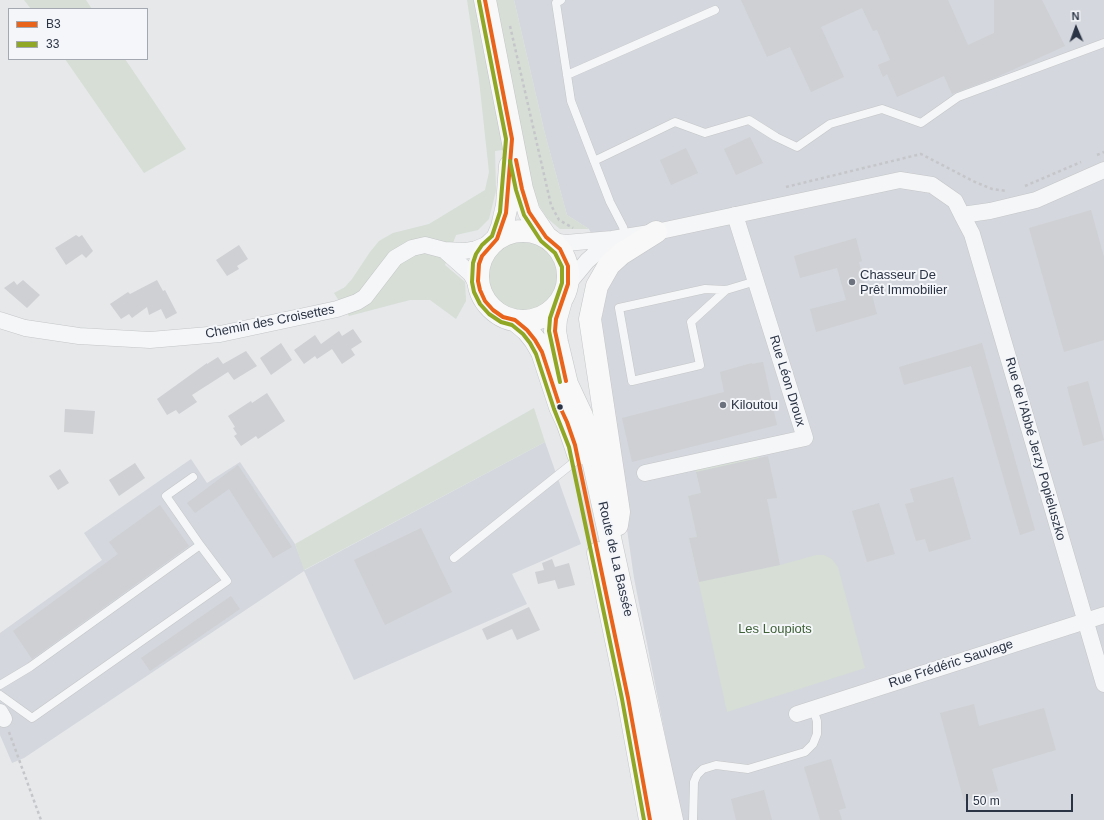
<!DOCTYPE html>
<meta charset="utf-8">
<style>
body{margin:0}
#map{position:relative;width:1104px;height:820px;overflow:hidden;background:#e6e8ea;font-family:Helvetica,sans-serif}
canvas{display:block}
.legend{position:absolute;left:8px;top:8px;width:140px;height:52px;box-sizing:border-box;background:#f4f6f9;border:1px solid #a4a8b1;margin:0;padding:5px 7px;list-style:none;font-size:12px;color:#2b3445}
.legend li{display:flex;align-items:center;gap:8px;height:20px}
.legend b{width:20px;border:1px solid #a4a8b1}
.north{position:absolute;left:1056px;top:8px;width:40px;height:40px;-webkit-text-stroke:3px #f4f6f9;paint-order:stroke;rotate:358deg;font-size:11px;font-weight:700;line-height:16px;text-align:center;color:#2b3445}
.north::after{content:'';display:block;margin:auto;width:14px;height:18px;background:#2b3445;clip-path:polygon(50% 0,100% 100%,50% 72%,0 100%)}
.scale{position:absolute;left:966px;top:794px;width:107px;height:18px;box-sizing:border-box;border:2px solid #2b3445;border-top:0;padding-left:5px;font-size:12px;line-height:14px;white-space:nowrap;color:#2b3445;-webkit-text-stroke:3px #f4f6f9;paint-order:stroke}
</style>
<div id="map">
<canvas width="1104" height="820"></canvas>
<ul class="legend">
<li><b style="height:5px;background:#e9631b"></b>B3</li>
<li><b style="height:5px;background:#8fa725"></b>33</li>
</ul>
<div class="north">N</div>
<div class="scale">50 m</div>
</div>
<script>
const context = document.querySelector('canvas').getContext('2d');
context.lineJoin = 'round';
function paint(path, color) { context.fillStyle = color; context.fill(path, 'evenodd'); }
const toPath = rows => new Path2D(rows.map(r => 'M' + r).join(''));
function stroke(path, color, width, dash) { context.strokeStyle = color; context.lineWidth = width; context.lineCap = dash ? 'butt' : 'round'; context.setLineDash(dash || []); context.stroke(path); }
function drawText(font, color, halo, rows, align = 'center') {
  context.font = font + ' Helvetica,sans-serif'; context.lineWidth = 4; context.setLineDash([]); context.textBaseline = 'middle'; context.strokeStyle = halo; context.fillStyle = color; for (const [text, x, y, turn = 0] of rows) {
    context.save(); context.translate(x, y); context.rotate((+turn || 0) * Math.PI / 180); context.textAlign = isNaN(turn) ? turn : align; if (halo) context.strokeText(text, 0, 0); context.fillText(text, 0, 0); context.restore();
  }
}
const built = toPath([
 [514,0,1104,0,1104,820,682,820,634,578,616,453,598,336,611,273,589,229,567,215,545,134],
 [545,442,581,544,512,574,527,604,354,680,304,571,24,758,12,763,0,735,0,633,102,560,84,533,191,459,207,483,240,462,295,544,305,570]
]);
const green = toPath([
 [24,0,86,0,92,9,31,9],
 [467,0,514,0,545,134,567,215,589,229,560,229,547,218,531,193,523,147,495,151,496,191,489,219,478,230,456,235,445,265,465,282,466,301,456,319,430,300,410,300,349,316,334,293,345,287,352,279,370,252,379,241,393,233,429,224,485,190,489,172,479,80],
 [65,59,125,59,186,149,144,173],
 '485 276a38 38 0 1 1 76 0a38 38 0 1 1-76 0Z',
 [534,408,545,442,304,570,295,544],
 [758,455,780,565,816,555,824,555,832,559,838,567,865,668,727,712,689,538,697,537,688,496,701,493,695,469]
]);
const building = toPath([
 [741,0,948,0,968,45,994,33,994,0,1042,0,1065,46,997,77,952,94,944,76,897,97,887,74,883,77,878,65,890,60,877,30,873,31,862,8,821,27,844,77,811,92,790,47,767,57],
 [750,137,763,163,736,175,724,149],
 [686,148,698,173,671,185,660,160],
 [1091,210,1104,257,1104,340,1064,352,1029,228],
 [76,235,79,237,82,235,93,251,86,258,82,254,66,265,55,248],
 [856,238,862,261,859,262,862,274,867,293,871,291,877,314,816,332,810,309,846,300,837,268,800,278,794,256],
 [239,245,248,259,237,266,239,269,227,276,216,260],
 [23,280,40,295,27,308,4,288,14,281,17,285],
 [157,280,163,291,165,290,177,313,166,319,161,309,149,315,147,307,132,318,129,314,121,319,110,304,128,292,130,294],
 [353,329,362,342,351,349,355,355,342,364,332,349,317,359,315,356,304,364,294,350,315,335,321,344,339,331,342,336],
 [281,343,292,360,271,375,260,358],
 [982,343,1035,530,1020,535,971,366,904,385,899,367],
 [246,351,257,366,234,380,228,372,192,395,197,402,179,414,176,410,167,415,157,399,207,363,207,364,218,357,223,364],
 [763,362,777,425,632,462,622,418,724,392,720,372,752,363,752,364],
 [1088,381,1104,440,1083,446,1067,387],
 [267,393,285,421,258,439,256,436,241,446,234,436,237,434,233,428,235,427,228,416,251,401,252,403],
 [65,409,95,411,93,434,64,432],
 [768,456,777,498,767,499,780,565,699,582,689,538,697,537,688,496,701,493,696,472],
 [135,463,145,478,119,496,109,480],
 [238,465,292,547,273,558,229,489,195,513,187,503],
 [60,469,69,483,58,490,49,476],
 [953,477,971,539,929,552,925,539,916,541,905,504,914,502,910,489],
 [879,503,895,554,867,562,852,511],
 [160,505,189,546,32,659,13,631,118,554,109,542],
 [421,528,452,592,385,625,354,560],
 [552,559,555,567,569,563,575,585,558,589,555,580,538,584,535,572,544,570,542,563],
 [231,596,240,609,150,671,141,658],
 [529,607,540,630,517,640,512,629,487,640,482,629],
 [974,704,979,726,1044,708,1056,750,992,769,998,791,964,801,940,713],
 [831,759,846,808,839,810,842,820,820,820,804,767],
 [764,790,772,820,736,820,731,799]
]);
const path = toPath([
 [510,26,551,205,559,220,573,228],
 [1097,155,1104,152],
 [1025,186,1081,162],
 [786,187,921,154,975,182,992,189,1007,191],
 [9,732,41,820]
]);
const service = toPath([
 [561,0,556,3,571,101,610,202,623,227,626,237],
 [567,75,715,10],
 [594,161,675,122,705,133,749,120,776,137,797,147,830,124,882,109,921,123,958,97,1104,43],
 [726,290,691,322,700,365,632,381,619,308,705,289,726,290,756,281],
 [454,558,578,459],
 [0,685,30,667,200,545,166,496,193,477],
 [0,695,32,718,227,581,200,545],
 [693,820,694,782,697,775,703,769,716,765,748,769,805,752,813,744,817,734,817,721,813,709]
]);
const minor = toPath([
 [962,215,972,234,1104,684],
 [552,241,566,243,577,242,612,239,656,232,900,180,932,185,955,201,962,215,990,211,1036,200,1104,170],
 [444,250,471,274,480,290],
 [568,284,587,261,612,239],
 [0,320,25,328,79,336,150,340,220,334,337,309,357,302,365,297,395,258,412,248,425,245,444,250,465,251,476,249,493,242],
 [645,473,805,438,735,215],
 [0,712,4,719],
 [797,714,1104,615]
]);
const secondary = toPath([
 [485,0,522,189,529,212,546,237],
 '478 276a45 45 0 1 1 90 0a45 45 0 1 1-90 0Z',
 [497,239,502,227,507,205,510,166],
 [561,301,556,319,555,331,557,342,567,384,582,416,589,442,672,820],
 [515,320,527,330,535,340,542,352,560,407,567,422,575,445,578,454],
 [617,525,619,512,590,319,597,286,609,265,621,254,656,232],
 [598,553,628,698,650,820]
]);
const bus1 = toPath([
 [485,0,512,139,506,213,497,239,482,256,479,264,478,281,480,290,485,301,493,310,503,317,515,320,527,330,535,340,542,352,560,407,567,422,575,445,628,698,650,820],
 [516,160,522,189,529,212,546,237,560,249,568,266,568,284,556,319,555,331,566,381]
]);
const bus2 = toPath([
 [479,1,506,139,500,212,492,236,482,245,476,254,473,263,472,282,474,292,480,304,489,314,501,322,512,325,523,334,530,343,536,354,554,409,569,447,622,699,644,820],
 [510,161,516,190,524,215,541,241,555,253,562,267,562,283,550,318,549,331,560,382]
]);
const markers = [
 [852,282,4,"#6c737f"],
 [723,405,4,"#6c737f"],
 [560,407,3.5,"#2b3445"]
];
const poiNames = [
 ["Chasseur De",860,275],
 ["Prêt Immobilier",860,290],
 ["Kiloutou",731,405]
];
const streetNames = [
 ["Chemin des Croisettes",270,322,-11],
 ["Rue Léon Droux",787,381,73],
 ["Rue de l'Abbé Jerzy Popieluszko",1035,449,74],
 ["Route de La Bassée",615,559,77],
 ["Rue Frédéric Sauvage",951,664,-18]
];
const parkNames = [
 ["Les Loupiots",775,629]
];
paint(built, '#d4d7dd');
paint(green, '#d6ded6');
paint(building, '#ced0d3');
stroke(service, '#c4c6c8', 9);
stroke(minor, '#c4c6c8', 17);
stroke(secondary, '#c4c6c8', 23);
stroke(path, '#c5c6ca', 2.5, [3, 3]);
stroke(service, '#f5f6f7', 8);
stroke(minor, '#f5f6f7', 16);
stroke(secondary, '#f8f8f8', 22);
stroke(bus1, '#e9631b', 4);
stroke(bus2, '#8fa725', 4);
for (const [x, y, r, color] of markers) { const dot = new Path2D(); dot.arc(x, y, r, 0, 2 * Math.PI); context.fillStyle = color; context.fill(dot); stroke(dot, '#f4f6f9', 1.5); }
drawText('13px', '#2b3445', '#f4f6f9', poiNames, 'left');
drawText('13px', '#2b3445', '#f4f6f9', streetNames);
drawText('13px', '#3f6138', '#f4f6f9', parkNames);
</script>
